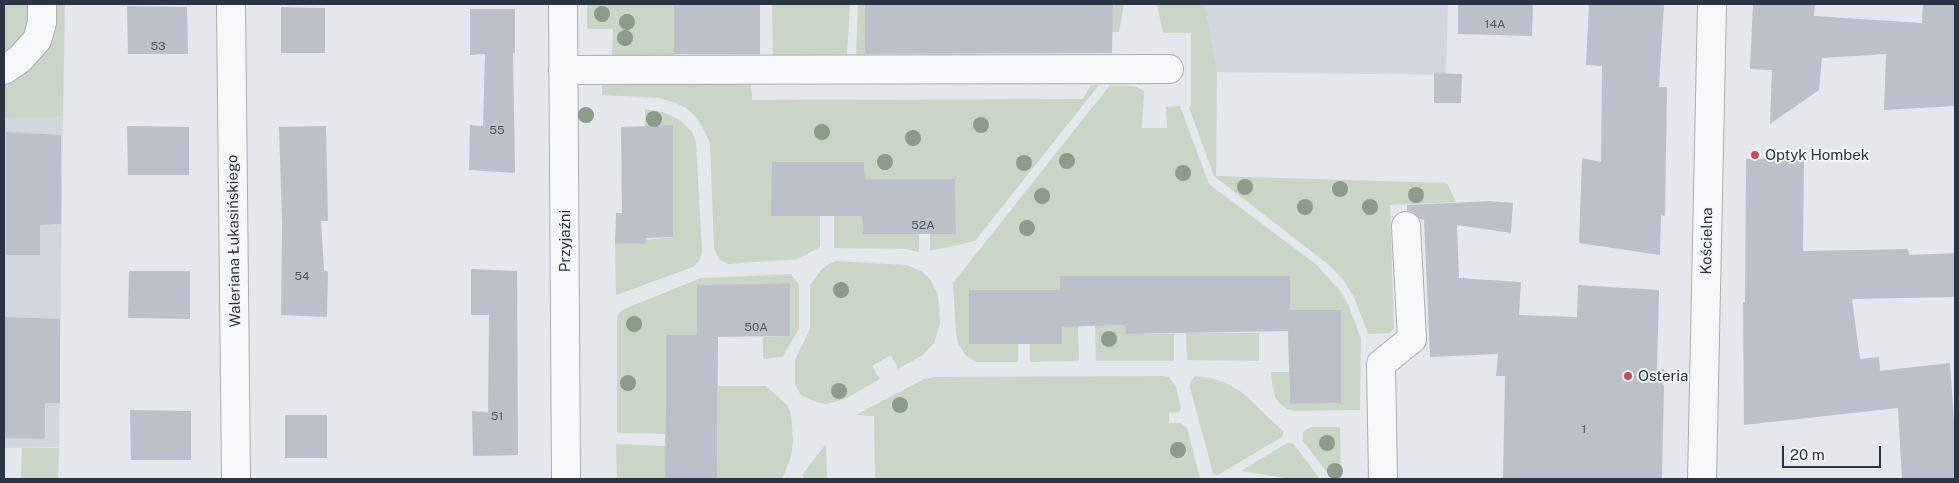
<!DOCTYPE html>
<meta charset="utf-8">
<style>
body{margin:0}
#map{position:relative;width:1959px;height:483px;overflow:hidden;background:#e4e7ec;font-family:"Public Sans",sans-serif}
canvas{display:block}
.frame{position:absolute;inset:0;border:5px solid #2b3445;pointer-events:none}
.scale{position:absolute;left:1782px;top:446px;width:99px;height:22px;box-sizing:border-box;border:2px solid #2b3445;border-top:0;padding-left:6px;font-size:15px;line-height:18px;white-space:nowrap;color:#2b3445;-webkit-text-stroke:4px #f4f6f9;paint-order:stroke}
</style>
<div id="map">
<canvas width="1959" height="483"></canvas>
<div class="frame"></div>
<div class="scale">20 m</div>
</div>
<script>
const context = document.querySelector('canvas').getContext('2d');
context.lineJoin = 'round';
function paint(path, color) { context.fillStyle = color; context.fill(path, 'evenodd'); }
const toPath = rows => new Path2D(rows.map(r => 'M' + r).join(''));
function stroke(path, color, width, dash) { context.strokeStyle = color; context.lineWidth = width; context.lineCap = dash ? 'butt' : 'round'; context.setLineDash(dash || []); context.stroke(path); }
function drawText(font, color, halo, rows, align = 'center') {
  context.font = font + ' "Public Sans",sans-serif'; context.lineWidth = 4; context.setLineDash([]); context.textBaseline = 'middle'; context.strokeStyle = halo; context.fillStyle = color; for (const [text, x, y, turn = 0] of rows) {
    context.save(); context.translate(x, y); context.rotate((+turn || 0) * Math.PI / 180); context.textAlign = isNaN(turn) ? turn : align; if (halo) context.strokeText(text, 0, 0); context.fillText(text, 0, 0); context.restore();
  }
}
const built = toPath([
 [1203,4,1448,4,1446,75,1217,72,1206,10],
 [63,117,59,447,4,448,4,118]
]);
const green = toPath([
 [4,4,65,4,63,117,4,118],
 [587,4,674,4,674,55,612,55,613,29,587,29],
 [772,4,850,4,847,56,773,56],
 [858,4,865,4,865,56,856,56],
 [1097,4,1124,4,1119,32,1112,32,1113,4],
 [1157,4,1203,4,1206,10,1217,72,1216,176,1447,183,1456,202,1390,205,1394,328,1390,333,1368,334,1354,297,1342,278,1329,265,1214,176,1189,107,1191,106,1191,33,1163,33],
 [602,83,751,84,752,100,1083,99,1091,85,1099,85,975,241,930,251,930,234,956,233,955,179,865,179,864,162,772,162,772,216,820,216,820,247,798,259,728,264,719,259,714,248,710,143,703,128,695,116,686,108,676,103,659,98,602,95],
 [1110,85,1135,86,1144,91,1142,128,1167,128,1166,107,1180,106,1209,184,1317,265,1340,291,1348,304,1361,338,1360,410,1294,411,1287,409,1279,403,1275,397,1272,383,1271,372,1289,372,1290,404,1341,403,1341,310,1290,310,1060,290,969,290,969,344,1018,344,1018,362,976,362,966,356,958,343,956,333,953,283],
 [645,109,663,112,680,120,692,132,696,142,702,252,700,260,693,267,616,295,615,243,673,237,673,126,645,126],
 [862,214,863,234,919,233,919,252,906,249,834,248,834,216,854,216],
 [836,261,906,265,923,272,929,278,938,294,940,324,934,343,923,355,898,369,891,355,872,366,880,379,845,399,826,404,816,402,801,395,795,385,795,360,810,329,810,285,822,269,830,263],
 [791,274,799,285,799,328,794,338,782,357,763,359,763,337,790,336,790,285,781,283,697,285,697,335,666,335,665,434,617,433,617,317,619,313,622,310,701,278],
 [1125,325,1127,334,1174,334,1174,361,1096,361,1095,326],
 [1078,326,1079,361,1030,362,1030,344,1062,344,1062,327],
 [1186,333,1259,333,1259,361,1187,360],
 [1163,376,1169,377,1176,386,1181,409,1179,412,1169,413,1169,423,1181,423,1187,428,1200,479,875,479,874,416,856,415,924,379,934,377],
 [1195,376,1210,378,1226,383,1243,393,1284,432,1282,437,1218,475,1215,475,1213,473,1190,387,1190,383],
 [718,386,766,386,787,405,791,413,793,442,791,457,782,479,717,479],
 [1310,427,1340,427,1341,479,1332,479,1303,441,1303,432],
 [1287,443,1293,443,1320,479,1291,479,1241,471],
 [616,444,665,446,665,479,617,479],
 [826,444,827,479,804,479,802,475],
 [22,448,59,448,58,479,21,479]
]);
const building = toPath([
 [674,4,760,4,760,54,674,54],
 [865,4,1113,4,1112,53,865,54],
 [1458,4,1533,4,1532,36,1458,34],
 [1589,4,1664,4,1659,87,1667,87,1665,216,1661,215,1660,255,1579,243,1582,158,1601,162,1602,66,1586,65],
 [1753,4,1815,4,1814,16,1922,23,1923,4,1955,4,1955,106,1884,110,1886,54,1822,58,1819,90,1770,124,1772,70,1750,69],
 [127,6,187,7,188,54,128,54],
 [281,7,325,8,325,53,281,53],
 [470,9,515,9,515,53,513,53,515,173,469,170,470,125,483,126,485,54,470,55],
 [1434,73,1462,74,1461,103,1434,103],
 [673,125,673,237,646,238,645,244,615,243,616,213,622,213,621,127],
 [127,126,189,127,189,175,128,175],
 [326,126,328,221,321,221,324,271,328,271,327,317,281,315,282,222,279,127],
 [6,132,61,135,61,224,40,225,40,255,6,255],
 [1804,158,1803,251,1908,249,1909,255,1955,253,1955,297,1852,299,1860,359,1879,357,1880,371,1950,363,1955,436,1955,479,1902,479,1898,408,1744,425,1743,302,1745,302,1746,159],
 [772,162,864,162,865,179,955,179,956,234,863,234,862,216,771,216],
 [1490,201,1513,203,1511,233,1457,225,1459,278,1521,282,1519,315,1577,317,1578,285,1659,290,1657,369,1664,369,1663,385,1664,385,1662,479,1503,479,1505,376,1496,376,1498,354,1430,357,1424,220,1420,219,1413,212,1407,211,1407,205],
 [471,269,517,271,518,455,473,456,472,411,488,412,489,315,471,315],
 [129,271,190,271,190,319,128,318],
 [1060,276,1290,276,1290,310,1341,310,1341,403,1290,404,1288,331,1126,334,1125,325,1062,327,1062,344,969,344,969,290,1060,290],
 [790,283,790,336,718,337,717,479,665,479,666,335,697,335,697,285],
 [4,317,60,319,60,403,45,403,45,439,4,438],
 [130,410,191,411,191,460,131,460],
 [285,415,327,415,327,458,285,458]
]);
const minor = toPath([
 [231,4,236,479],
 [563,4,566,479],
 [4,70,20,59,37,40,42,23,42,4],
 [563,70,1169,69],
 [1383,479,1381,364,1412,339,1406,226],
 [1702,479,1712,4]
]);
const trees = [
 [602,14],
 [627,22],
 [625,38],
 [586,115],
 [654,119],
 [981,125],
 [822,132],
 [913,138],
 [1067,161],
 [885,162],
 [1024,163],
 [1183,173],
 [1245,187],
 [1340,189],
 [1416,195],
 [1042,196],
 [1305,207],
 [1370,207],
 [1027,228],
 [841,290],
 [634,324],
 [1109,339],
 [628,383],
 [839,391],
 [900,405],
 [1327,443],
 [1178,450],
 [1335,471]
];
const markers = [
 [1755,155,5,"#d1495b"],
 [1628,376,5,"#d1495b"]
];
const numberNames = [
 ["14A",1495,24],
 ["53",158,46],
 ["55",497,130],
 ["52A",923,225],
 ["54",302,276],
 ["50A",756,327],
 ["51",497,416],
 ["1",1584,429]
];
const poiNames = [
 ["Optyk Hombek",1765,155],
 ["Osteria",1638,376]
];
const streetNames = [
 ["Waleriana Łukasińskiego",234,241,-91],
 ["Przyjaźni",565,241,-90],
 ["Kościelna",1707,241,-89]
];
paint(built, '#d2d6de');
paint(green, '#c9d6c5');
paint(building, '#bbc0ca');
stroke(minor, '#a9aeb7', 30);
stroke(minor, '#f7f8fa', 28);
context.fillStyle = '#899d89';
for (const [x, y] of trees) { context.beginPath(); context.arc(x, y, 8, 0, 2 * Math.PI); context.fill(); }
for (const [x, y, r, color] of markers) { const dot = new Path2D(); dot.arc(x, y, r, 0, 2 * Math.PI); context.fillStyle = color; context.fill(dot); stroke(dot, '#f4f6f9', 2); }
drawText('12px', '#4f5766', null, numberNames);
drawText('15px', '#2b3445', '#f4f6f9', poiNames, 'left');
drawText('15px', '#2b3445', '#f4f6f9', streetNames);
</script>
